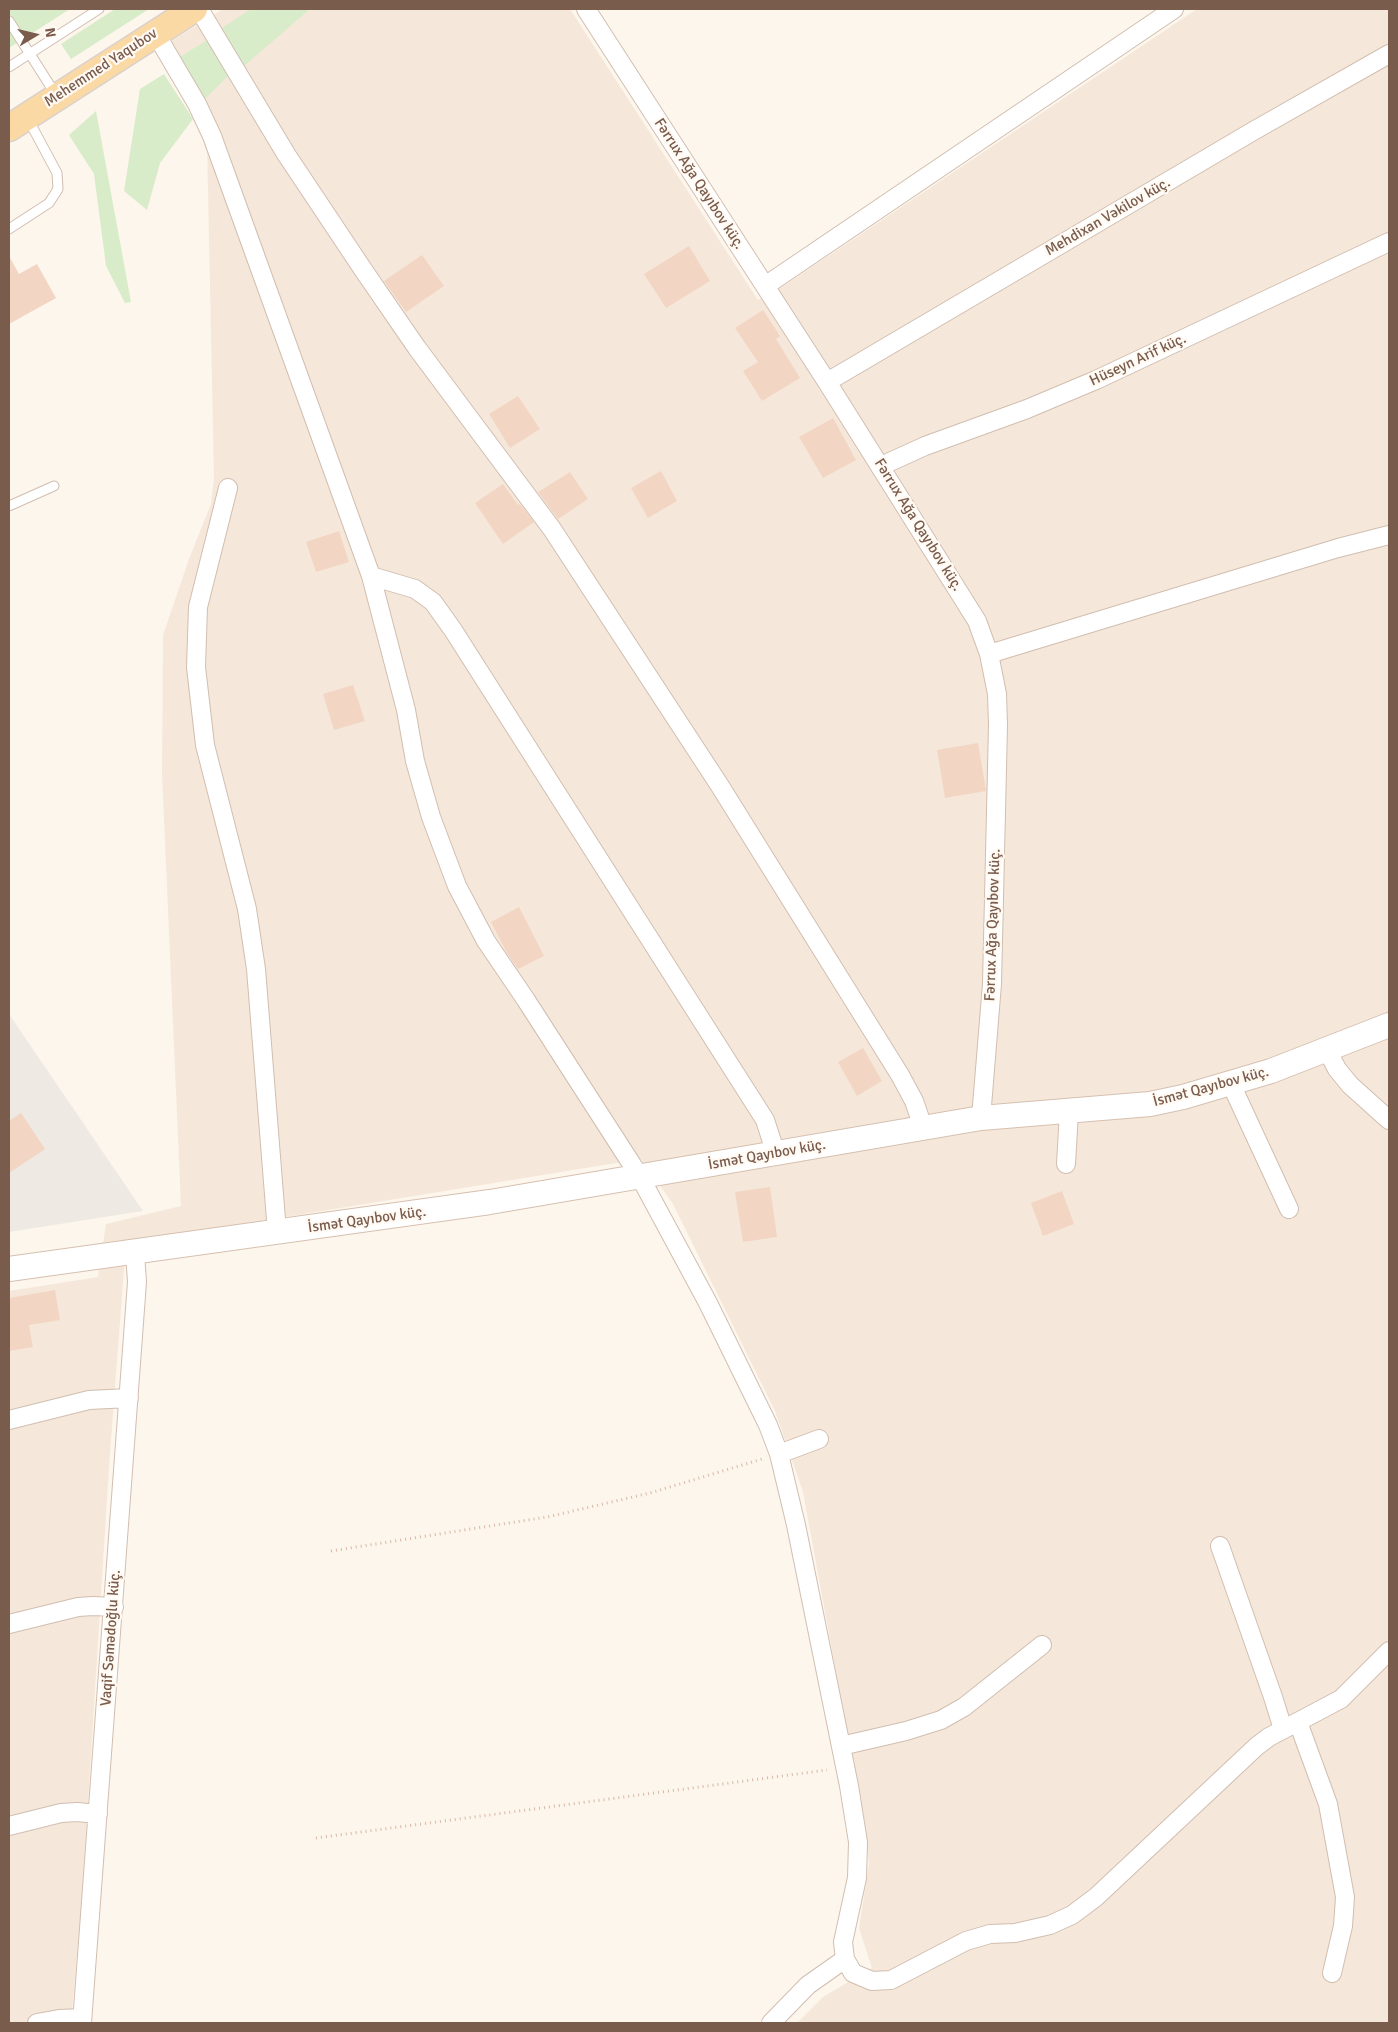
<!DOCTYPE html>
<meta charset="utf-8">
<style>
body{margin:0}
#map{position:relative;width:1398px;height:2032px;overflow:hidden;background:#fdf6ec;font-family:Signika,sans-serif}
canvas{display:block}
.frame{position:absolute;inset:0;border:10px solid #7a5c4d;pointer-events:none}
.north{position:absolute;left:10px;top:10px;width:50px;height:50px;-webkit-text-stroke:4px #fffaf3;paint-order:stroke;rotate:81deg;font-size:14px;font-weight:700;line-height:20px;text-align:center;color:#7a5c4d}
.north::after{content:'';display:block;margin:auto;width:18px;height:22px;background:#7a5c4d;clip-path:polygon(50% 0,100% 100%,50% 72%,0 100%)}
</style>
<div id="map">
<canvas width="1398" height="2032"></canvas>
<div class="frame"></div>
<div class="north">N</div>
</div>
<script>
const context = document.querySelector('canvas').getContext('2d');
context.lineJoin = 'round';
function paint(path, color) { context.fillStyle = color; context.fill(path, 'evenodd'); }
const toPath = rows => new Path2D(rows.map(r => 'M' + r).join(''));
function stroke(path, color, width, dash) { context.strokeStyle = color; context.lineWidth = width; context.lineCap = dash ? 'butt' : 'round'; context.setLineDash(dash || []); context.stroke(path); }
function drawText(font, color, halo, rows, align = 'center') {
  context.font = font + ' Signika,sans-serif'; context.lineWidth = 4.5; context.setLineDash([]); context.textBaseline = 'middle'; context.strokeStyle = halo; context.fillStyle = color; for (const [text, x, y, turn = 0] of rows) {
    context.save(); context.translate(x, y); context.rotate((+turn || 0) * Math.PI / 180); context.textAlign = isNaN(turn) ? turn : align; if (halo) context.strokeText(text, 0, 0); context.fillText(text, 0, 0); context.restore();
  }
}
const residential = toPath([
 [223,9,570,9,758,300,782,287,1197,9,1389,9,1389,2023,797,2023,823,1997,872,1968,859,1928,869,1864,862,1814,803,1492,775,1411,673,1204,641,1159,126,1243,109,1467,82,1898,71,2023,9,2023,9,1291,98,1277,106,1224,181,1206,162,773,163,635,189,559,211,504,214,477,207,142,167,44]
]);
const industrial = toPath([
 [9,1014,143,1211,9,1232]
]);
const green = toPath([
 [9,9,70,9,9,48],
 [115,9,149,9,71,59,61,44],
 [251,9,310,9,244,66,222,28],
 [209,39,229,75,204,100,178,58],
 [164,74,193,119,160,163,147,210,124,191,140,89],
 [96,111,131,302,125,303,106,266,94,174,69,135]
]);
const building = toPath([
 [689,246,710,281,666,308,644,274],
 [422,255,444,286,406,312,384,281],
 [9,256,19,274,37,264,56,298,9,324],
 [763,310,780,336,776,339,800,378,762,401,743,371,758,362,735,328],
 [518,396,540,429,510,448,489,414],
 [833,418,856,460,823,478,799,437],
 [661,471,677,501,648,518,631,488],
 [570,472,588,499,558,519,538,492],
 [503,484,518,505,520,504,534,522,503,544,475,503],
 [339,531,349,562,316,572,306,542],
 [353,685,365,721,334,730,323,694],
 [978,743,986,791,945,798,937,750],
 [519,907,544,956,518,969,507,953,491,922],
 [863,1048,882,1081,857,1096,838,1062],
 [21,1113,45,1149,9,1173,9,1121],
 [770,1187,777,1237,743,1242,735,1192],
 [1062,1191,1074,1224,1043,1236,1031,1203],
 [55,1290,60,1320,29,1325,33,1347,9,1351,9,1298]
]);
const path = toPath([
 [331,1551,547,1517,650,1493,762,1459],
 [316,1838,827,1770]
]);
const lane = toPath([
 [9,21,56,95],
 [9,67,99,9],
 [9,229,49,203,58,189,57,173,28,119],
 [9,506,54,486]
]);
const street = toPath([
 [199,9,286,154,364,271,417,348,552,529,720,786,900,1075,914,1101,923,1127],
 [586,9,827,382,977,621,989,654,997,694,998,725,992,984,981,1118],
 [156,34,197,104,212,136,371,576,406,710,415,761,431,817,457,886,486,941,526,1000,640,1177,708,1303,768,1425,779,1454,796,1525,849,1786,858,1842,857,1878,843,1942,845,1959,853,1973,872,1981,891,1980,966,1941,990,1934,1015,1933,1050,1925,1072,1915,1096,1897,1257,1746,1269,1737,1341,1699,1389,1651],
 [765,286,1174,9],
 [827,382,1255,130,1389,54],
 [881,466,925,446,1027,409,1096,380,1389,242],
 [228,488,198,607,196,667,205,745,247,909,256,969,277,1232],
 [371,576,415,589,433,602,453,630,765,1120,776,1154],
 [989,654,1338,548,1389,535],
 [1326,1048,1337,1069,1350,1085,1389,1120],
 [1231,1084,1289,1209],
 [1066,1164,1069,1111],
 [9,1420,89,1400,129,1398],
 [779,1454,819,1439],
 [1220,1546,1273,1697,1283,1729],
 [9,1624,78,1607,93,1606,114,1607],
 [1298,1722,1328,1804,1345,1897,1343,1926,1332,1973],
 [841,1746,906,1731,941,1720,964,1707,1042,1645],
 [9,1826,61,1813,77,1812,98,1814],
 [37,2023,59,2019,82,2018],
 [82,2023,137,1282,135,1253],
 [771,2023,808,1985,845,1959]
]);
const secondary = toPath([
 [9,1269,490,1202,981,1118,1150,1104,1183,1097,1271,1071,1389,1025]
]);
const primary = toPath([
 [9,128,194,9]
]);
const streetNames = [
 ["Mehemmed Yaqubov",101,68,-33],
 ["Fərrux Ağa Qayıbov küç.",699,184,57],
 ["Mehdixan Vəkilov küç.",1108,217,-30],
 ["Hüseyn Arif küç.",1138,360,-25],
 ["Fərrux Ağa Qayıbov küç.",918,525,58],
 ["Fərrux Ağa Qayıbov küç.",993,925,-88],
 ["İsmət Qayıbov küç.",1211,1087,-15],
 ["İsmət Qayıbov küç.",767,1155,-10],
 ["İsmət Qayıbov küç.",367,1220,-8],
 ["Vaqif Səmədoğlu küç.",111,1638,-86]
];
paint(residential, '#f5e8da');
paint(industrial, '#efe9e4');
paint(green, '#d8ecc9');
paint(building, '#f3d5c3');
stroke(lane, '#d1beb0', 11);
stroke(street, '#d1beb0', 20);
stroke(secondary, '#d6c0b0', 26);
stroke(primary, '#dad1cd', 29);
stroke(path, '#d9b8a5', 3, [1, 4]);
stroke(lane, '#fff', 9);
stroke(street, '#fff', 18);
stroke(secondary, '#fff', 24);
stroke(primary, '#fbd9a5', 26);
drawText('15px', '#7a5c4d', '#fffaf3', streetNames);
</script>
